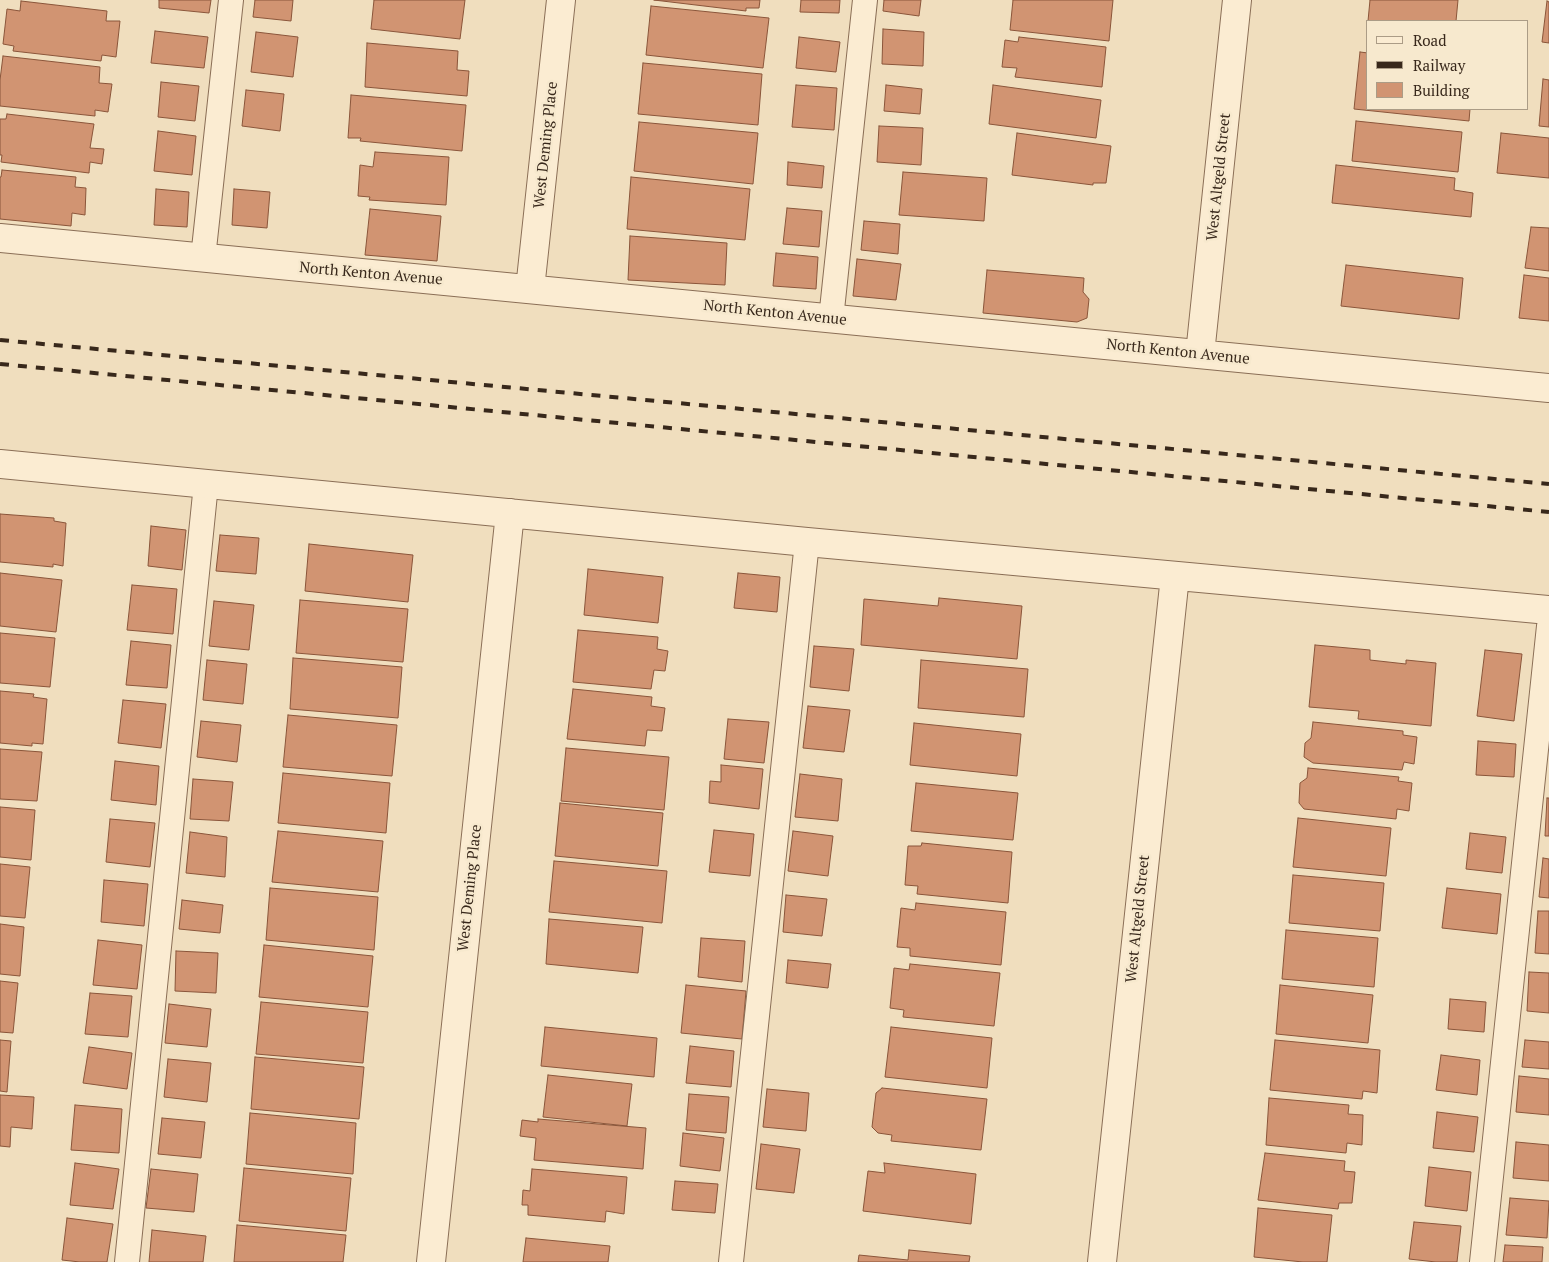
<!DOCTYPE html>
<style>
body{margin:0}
#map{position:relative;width:1549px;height:1262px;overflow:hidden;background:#f0debe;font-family:"PT Serif",serif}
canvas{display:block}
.legend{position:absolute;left:1366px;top:20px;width:162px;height:90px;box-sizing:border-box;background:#f7e9ce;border:1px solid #ab9c86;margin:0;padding:6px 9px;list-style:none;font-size:15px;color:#38281b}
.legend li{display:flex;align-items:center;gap:10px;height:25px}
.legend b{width:25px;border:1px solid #ab9c86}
</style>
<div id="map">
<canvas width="1549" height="1262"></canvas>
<ul class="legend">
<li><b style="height:6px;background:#fbecd2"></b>Road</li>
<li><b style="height:6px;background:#38281b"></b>Railway</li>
<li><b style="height:14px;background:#d19472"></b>Building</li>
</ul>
</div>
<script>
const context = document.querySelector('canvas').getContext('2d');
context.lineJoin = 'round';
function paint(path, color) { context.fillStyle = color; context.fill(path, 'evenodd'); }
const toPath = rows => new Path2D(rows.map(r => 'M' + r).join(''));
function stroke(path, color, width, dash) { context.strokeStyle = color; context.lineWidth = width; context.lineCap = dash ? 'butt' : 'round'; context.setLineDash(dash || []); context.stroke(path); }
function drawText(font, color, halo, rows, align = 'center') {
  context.font = font + ' "PT Serif",serif'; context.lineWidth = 5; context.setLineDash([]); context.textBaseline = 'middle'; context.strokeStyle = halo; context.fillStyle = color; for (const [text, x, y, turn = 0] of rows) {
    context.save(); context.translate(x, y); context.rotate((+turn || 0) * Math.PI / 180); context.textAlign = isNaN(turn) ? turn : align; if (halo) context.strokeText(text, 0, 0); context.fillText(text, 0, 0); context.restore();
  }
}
const building = toPath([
 [159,0,211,0,209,13,159,8,159,0],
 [255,0,293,0,291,21,253,17,255,0],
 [374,0,465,0,460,39,371,29,374,0],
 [654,0,760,0,759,8,746,8,746,11,654,0],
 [801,0,840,0,839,13,800,12,801,0],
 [884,0,921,0,919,16,883,11,884,0],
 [1013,0,1113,0,1109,41,1010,30,1013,0],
 [1370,0,1458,0,1456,21,1368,21,1370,0],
 [21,1,107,11,106,21,120,21,116,57,102,55,101,61,13,51,14,46,3,44,7,9,20,11,21,1],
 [1547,1,1549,2,1549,43,1542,42,1547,1],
 [651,6,769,18,763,68,646,55,651,6],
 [883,29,924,32,923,66,882,64,883,29],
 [155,31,208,37,204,68,151,63,155,31],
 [256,32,298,37,293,77,251,72,256,32],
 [799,37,840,42,836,72,796,68,799,37],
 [1019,37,1106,47,1102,87,1015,77,1017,68,1002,67,1005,40,1018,42,1019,37],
 [367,43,458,51,457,70,469,71,467,96,365,87,367,43],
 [1360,52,1368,53,1368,109,1470,109,1469,121,1354,109,1360,52],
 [3,56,100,67,99,83,112,84,108,112,95,110,95,116,0,106,0,80,3,56],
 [643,63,762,74,758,125,638,114,643,63],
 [1543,79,1549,80,1549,127,1539,126,1543,79],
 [161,82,199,86,195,121,158,117,161,82],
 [796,85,837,88,834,130,792,127,796,85],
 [886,85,922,89,920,114,884,111,886,85],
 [993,85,1101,100,1096,138,989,124,993,85],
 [246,90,284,94,280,131,242,126,246,90],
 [351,95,466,105,462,151,360,141,361,138,348,138,351,95],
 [7,114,94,124,90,148,104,149,102,164,90,162,89,173,1,162,2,155,0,155,0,119,6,119,7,114],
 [1356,121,1462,132,1458,172,1352,161,1356,121],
 [639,122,758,133,753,184,634,171,639,122],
 [879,126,923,128,921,165,877,162,879,126],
 [158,131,196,136,192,175,154,171,158,131],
 [1017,133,1111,146,1106,183,1093,183,1093,185,1012,175,1017,133],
 [1501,133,1549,138,1549,178,1497,173,1501,133],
 [375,152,449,157,446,205,369,200,370,197,358,196,360,165,373,167,375,152],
 [788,162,824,166,822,188,787,185,788,162],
 [1336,165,1455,178,1454,190,1473,193,1471,217,1332,203,1336,165],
 [2,170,76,177,75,187,86,188,85,215,72,213,71,226,0,219,0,177,1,177,2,170],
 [903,172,987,178,984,221,899,215,903,172],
 [631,177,750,189,745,240,627,229,631,177],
 [156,189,189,192,187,227,154,225,156,189],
 [234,189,270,192,267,228,232,225,234,189],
 [787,208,822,211,819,247,783,244,787,208],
 [370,209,441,216,437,261,365,255,370,209],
 [864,221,900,224,898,254,861,250,864,221],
 [1531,227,1549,228,1549,271,1525,268,1531,227],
 [630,236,727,243,725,285,628,280,630,236],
 [776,253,818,257,816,289,773,286,776,253],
 [857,259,901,264,896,300,853,296,857,259],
 [1346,265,1463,278,1459,319,1341,306,1346,265],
 [987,270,1084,278,1083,292,1089,299,1087,318,1077,322,983,313,987,270],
 [1524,275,1549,278,1549,321,1519,318,1524,275],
 [0,514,54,518,54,521,66,523,63,566,53,564,53,567,0,562,0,514],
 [151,526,186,530,182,570,148,566,151,526],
 [220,535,259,538,256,574,216,571,220,535],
 [309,544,413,555,408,602,305,591,309,544],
 [588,569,663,577,658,623,584,615,588,569],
 [0,573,62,580,56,632,0,626,0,573],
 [738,573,780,577,777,612,734,608,738,573],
 [132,585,177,589,173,634,127,630,132,585],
 [939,598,1022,606,1017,659,861,645,864,599,938,606,939,598],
 [300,600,408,609,403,662,296,653,300,600],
 [214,601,254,605,249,650,209,646,214,601],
 [578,630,658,637,657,649,668,651,665,671,654,670,651,689,573,682,578,630],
 [0,633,55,638,50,687,0,683,0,633],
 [131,641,171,645,167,688,126,685,131,641],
 [1315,645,1370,650,1370,660,1406,664,1406,660,1436,663,1431,726,1358,719,1359,711,1309,707,1315,645],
 [814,646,854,649,849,691,810,687,814,646],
 [1485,650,1522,654,1514,721,1477,716,1485,650],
 [293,658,402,667,398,718,290,709,293,658],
 [207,660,247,664,243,704,203,700,207,660],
 [921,660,1028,669,1024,717,918,708,921,660],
 [573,689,652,697,651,706,665,708,662,731,647,730,645,746,567,739,573,689],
 [0,691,34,694,33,697,47,699,43,744,32,743,32,746,0,743,0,691],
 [123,700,166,704,161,748,118,743,123,700],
 [808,706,850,710,844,752,803,748,808,706],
 [288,715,397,725,392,776,283,767,288,715],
 [728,719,769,722,764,763,724,759,728,719],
 [201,721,241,725,237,762,197,757,201,721],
 [1313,722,1403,731,1403,735,1417,737,1414,764,1404,762,1402,770,1313,763,1304,757,1305,743,1311,738,1313,722],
 [914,723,1021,734,1017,776,910,765,914,723],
 [1478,741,1516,744,1514,777,1476,775,1478,741],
 [566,748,669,757,664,810,561,801,566,748],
 [0,749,42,752,37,801,0,799,0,749],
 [115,761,159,766,156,805,111,800,115,761],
 [721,765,763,769,759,809,709,803,710,781,721,782,721,765],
 [1308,768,1399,777,1398,781,1412,783,1409,811,1397,809,1396,819,1304,809,1299,803,1300,783,1307,778,1308,768],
 [283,773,390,783,386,833,278,823,283,773],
 [800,774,842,779,838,821,795,817,800,774],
 [193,779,233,782,229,821,190,819,193,779],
 [916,783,1018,793,1013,840,911,831,916,783],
 [1547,798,1549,798,1549,836,1545,836,1547,798],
 [560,803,663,813,658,866,555,856,560,803],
 [0,807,35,810,31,860,0,857,0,807],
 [1298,818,1391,828,1386,876,1293,867,1298,818],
 [110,819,155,823,150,867,106,862,110,819],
 [714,830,754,834,750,876,709,872,714,830],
 [278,831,383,841,378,892,272,882,278,831],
 [793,831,833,836,828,876,788,871,793,831],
 [190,832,227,837,225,877,186,873,190,832],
 [1470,833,1506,837,1502,873,1466,869,1470,833],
 [922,843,1012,852,1008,903,917,894,918,886,905,885,908,846,921,846,922,843],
 [1543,858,1549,859,1549,898,1539,897,1543,858],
 [554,861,667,871,662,923,549,912,554,861],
 [0,864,30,867,25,918,0,916,0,864],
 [1293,875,1384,883,1380,931,1289,923,1293,875],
 [104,880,148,884,144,926,101,922,104,880],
 [270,888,378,897,374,950,266,940,270,888],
 [1447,888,1501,894,1497,934,1442,928,1447,888],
 [786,895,827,899,822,936,783,932,786,895],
 [182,900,223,905,220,933,179,929,182,900],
 [916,903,1006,912,1001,965,910,956,910,948,897,947,901,908,915,910,916,903],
 [1538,911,1549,911,1549,954,1535,953,1538,911],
 [549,919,643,927,638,973,546,964,549,919],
 [0,924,24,927,20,976,0,974,0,924],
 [1286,930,1378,938,1374,987,1282,979,1286,930],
 [701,938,745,941,742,982,698,977,701,938],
 [98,940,142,945,137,989,93,985,98,940],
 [264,945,373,956,368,1007,259,997,264,945],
 [176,951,218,953,216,993,175,991,176,951],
 [788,960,831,964,828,988,786,983,788,960],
 [910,964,1000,973,994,1026,903,1017,904,1010,890,1008,894,968,909,970,910,964],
 [1529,972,1549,973,1549,1013,1527,1011,1529,972],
 [0,981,18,983,13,1033,0,1032,0,981],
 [686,985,746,991,742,1039,681,1033,686,985],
 [1280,985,1373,995,1368,1043,1276,1034,1280,985],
 [90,993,132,996,128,1037,85,1034,90,993],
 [1450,999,1486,1002,1484,1032,1448,1029,1450,999],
 [261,1002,368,1012,363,1063,256,1054,261,1002],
 [169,1004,211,1009,207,1047,165,1043,169,1004],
 [545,1027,657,1038,654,1077,541,1066,545,1027],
 [891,1027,992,1038,987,1088,885,1077,891,1027],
 [0,1040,11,1041,7,1092,0,1091,0,1040],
 [1275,1040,1380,1050,1377,1093,1363,1091,1362,1099,1270,1090,1275,1040],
 [1525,1040,1549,1042,1549,1069,1522,1067,1525,1040],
 [690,1046,734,1051,731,1087,686,1083,690,1046],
 [89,1047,132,1053,127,1089,83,1083,89,1047],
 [1441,1055,1480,1060,1477,1095,1436,1090,1441,1055],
 [255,1057,364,1067,359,1119,251,1109,255,1057],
 [168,1059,211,1063,207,1102,164,1097,168,1059],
 [548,1075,632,1084,627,1126,543,1117,548,1075],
 [1519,1076,1549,1079,1549,1115,1516,1112,1519,1076],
 [882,1088,987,1099,981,1150,891,1141,892,1135,878,1133,872,1127,876,1093,882,1088],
 [767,1089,809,1093,806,1131,763,1127,767,1089],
 [689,1094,729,1097,726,1133,686,1130,689,1094],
 [0,1095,34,1097,32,1129,11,1127,10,1147,0,1146,0,1095],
 [1269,1098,1349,1105,1348,1114,1363,1115,1362,1145,1347,1143,1346,1153,1266,1145,1269,1098],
 [75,1105,122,1109,119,1153,71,1150,75,1105],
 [1437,1112,1478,1117,1474,1152,1433,1148,1437,1112],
 [250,1113,356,1123,353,1174,246,1164,250,1113],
 [162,1118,205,1122,201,1158,158,1154,162,1118],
 [538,1119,646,1128,643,1169,534,1160,536,1138,520,1136,522,1120,538,1122,538,1119],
 [683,1133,724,1138,720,1171,680,1166,683,1133],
 [1516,1142,1549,1145,1549,1181,1513,1178,1516,1142],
 [761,1144,800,1149,794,1193,756,1189,761,1144],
 [1265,1153,1345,1161,1344,1171,1355,1172,1352,1203,1339,1203,1338,1209,1258,1200,1265,1153],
 [75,1163,119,1169,113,1209,70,1205,75,1163],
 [884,1163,976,1174,971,1224,863,1211,868,1171,885,1173,884,1163],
 [1429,1167,1471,1172,1467,1211,1425,1206,1429,1167],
 [244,1168,351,1178,346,1231,239,1221,244,1168],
 [151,1169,198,1174,194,1212,146,1208,151,1169],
 [532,1169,627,1177,624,1214,606,1211,605,1222,528,1215,528,1205,522,1205,523,1190,530,1191,532,1169],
 [675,1181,718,1184,715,1213,672,1210,675,1181],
 [1510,1198,1549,1201,1547,1238,1506,1235,1510,1198],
 [1258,1208,1332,1215,1327,1262,1303,1262,1254,1257,1258,1208],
 [67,1218,113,1224,107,1262,80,1262,62,1260,67,1218],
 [1414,1222,1461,1226,1457,1262,1436,1262,1409,1259,1414,1222],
 [237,1225,346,1235,343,1262,234,1262,237,1225],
 [152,1230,206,1236,203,1262,149,1262,152,1230],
 [526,1238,610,1246,608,1262,523,1262,526,1238],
 [1505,1245,1543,1247,1542,1262,1503,1262,1505,1245],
 [909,1250,970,1256,969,1262,858,1262,859,1255,908,1260,909,1250]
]);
const service = toPath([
 [203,258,231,0],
 [831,319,865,0],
 [127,1262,206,484],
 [731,1262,807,542],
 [1482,1262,1549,626]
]);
const minor = toPath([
 [0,238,1549,388],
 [530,289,561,0],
 [1200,354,1237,0],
 [0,464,807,542,1549,610],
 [431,1262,510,513],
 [1102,1262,1175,576]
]);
const rail = toPath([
 [0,340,1549,484],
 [0,364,1549,512]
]);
const streetNames = [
 ["West Deming Place",546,145,-84],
 ["West Altgeld Street",1219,177,-84],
 ["North Kenton Avenue",371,274,5],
 ["North Kenton Avenue",775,313,6],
 ["North Kenton Avenue",1178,352,6],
 ["West Deming Place",470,888,-84],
 ["West Altgeld Street",1138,919,-84]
];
paint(building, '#d19472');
stroke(building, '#8a553a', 1);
stroke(service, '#8a6e56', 26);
stroke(minor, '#8a6e56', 30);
stroke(service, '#fbecd2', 24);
stroke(minor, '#fbecd2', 28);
stroke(rail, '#38281b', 4, [9, 9]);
drawText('15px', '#38281b', '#f7e9ce', streetNames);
</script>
